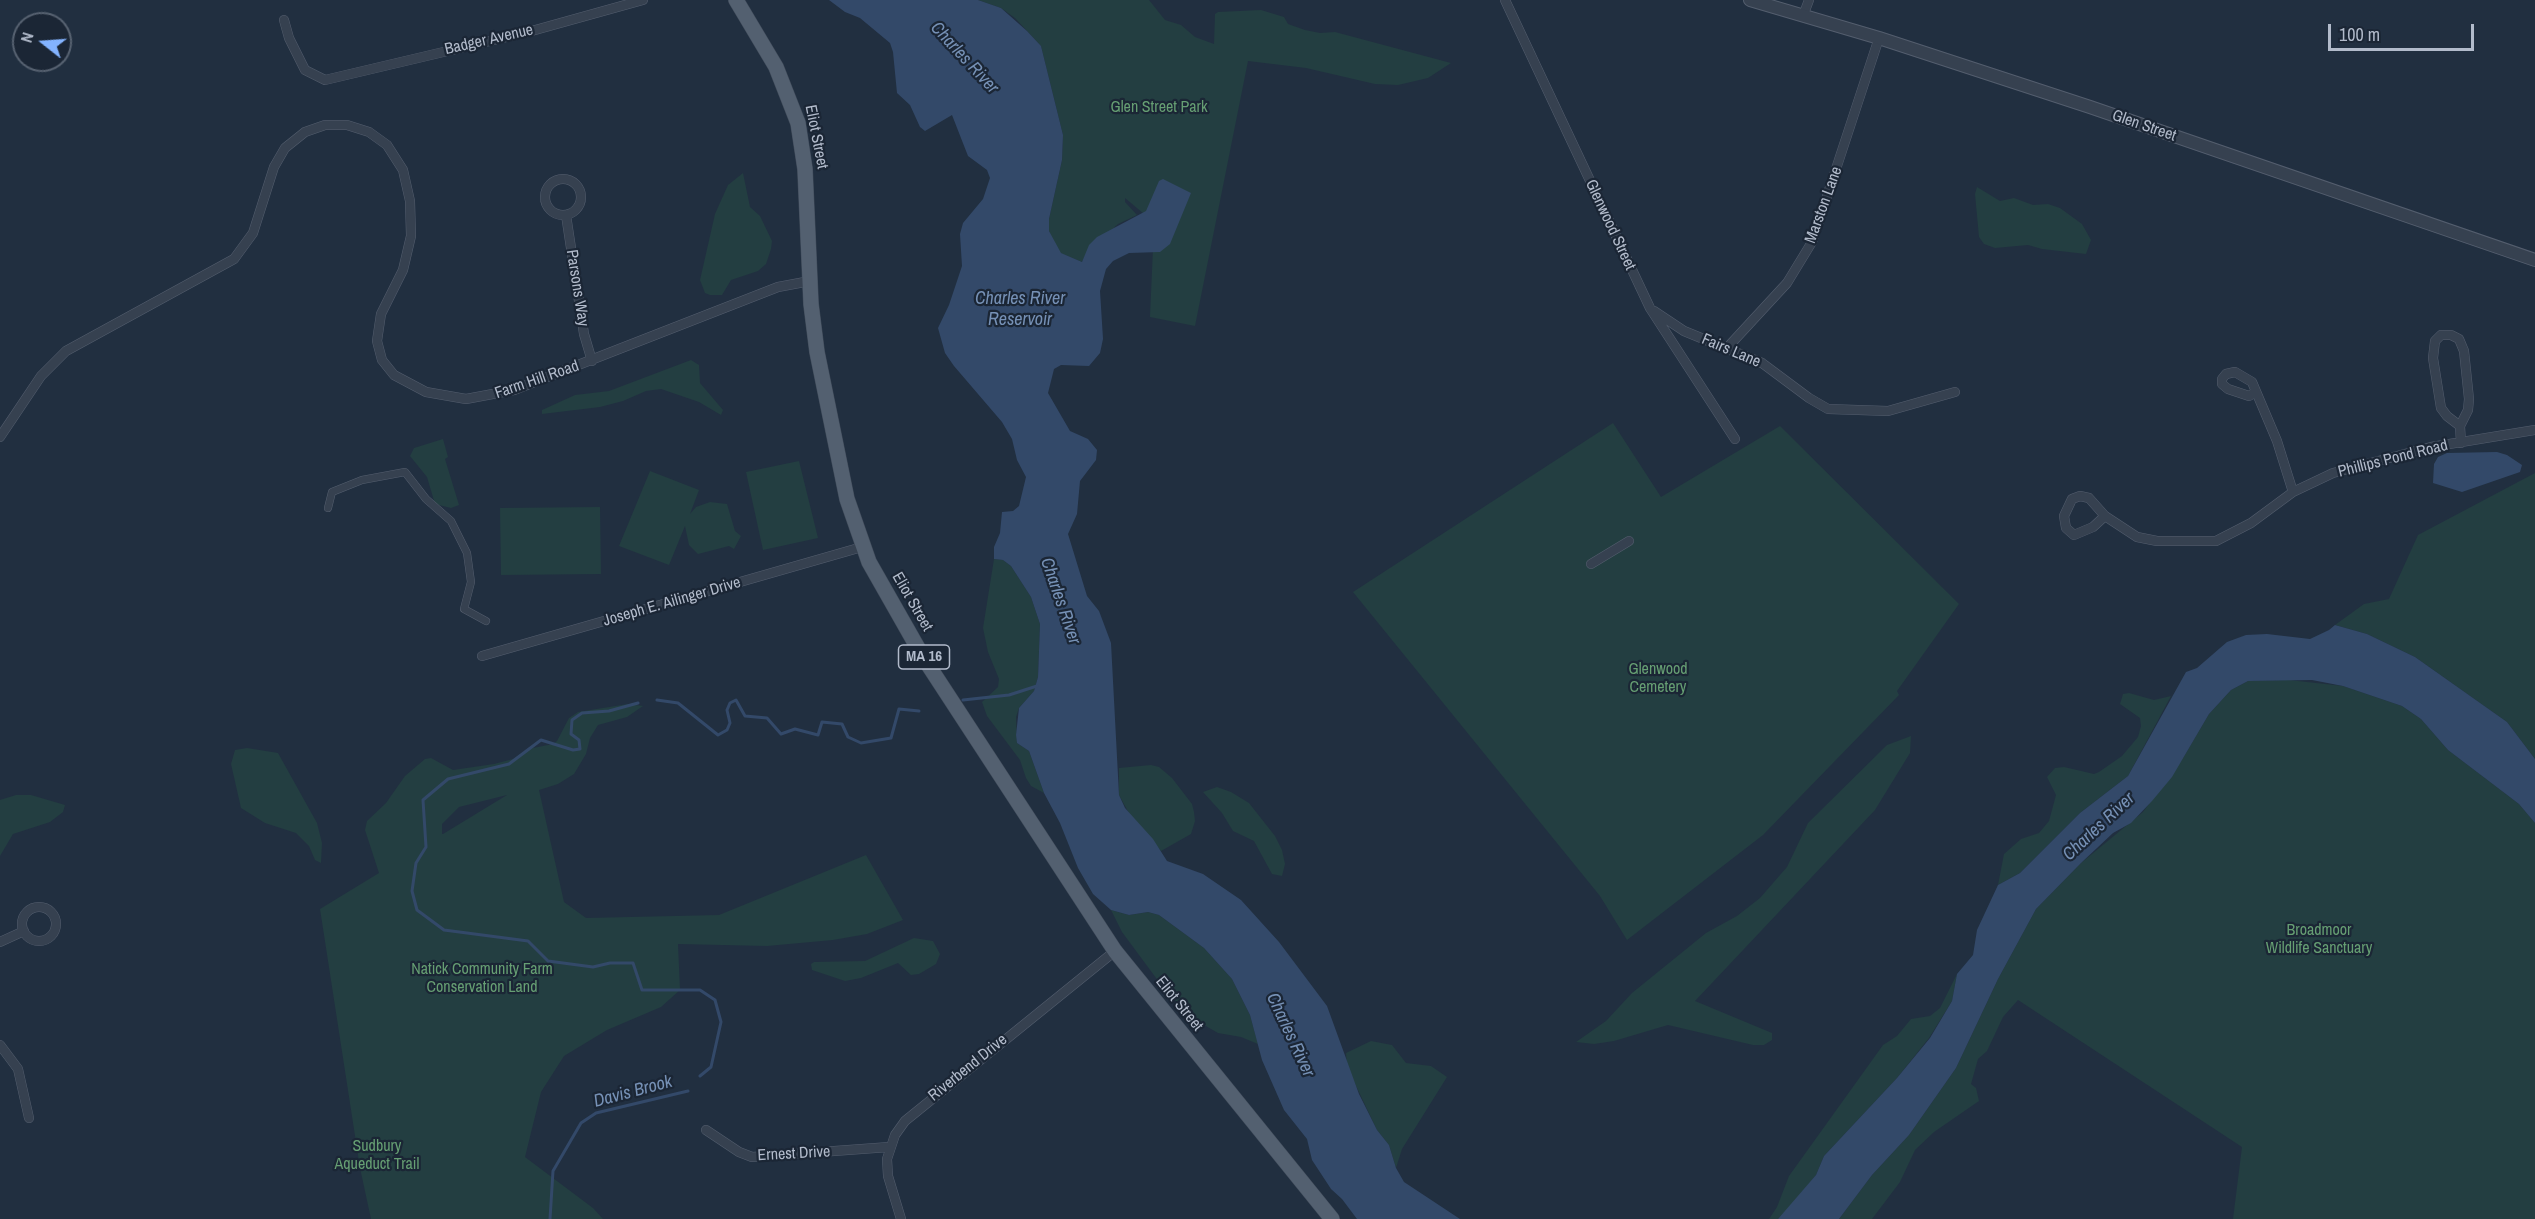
<!DOCTYPE html>
<style>
body{margin:0}
#map{position:relative;width:2535px;height:1219px;overflow:hidden;background:#212f40;font-family:"Archivo Narrow",sans-serif}
canvas{display:block}
.north{position:absolute;left:12px;top:12px;width:60px;height:60px;box-sizing:border-box;background:#1b2635;border:2px solid #576271;border-radius:50%;rotate:287deg;font-size:16px;font-weight:700;line-height:24px;text-align:center;color:#b2bbcb}
.north::after{content:'';display:block;margin:auto;width:21px;height:27px;background:#83b3ff;clip-path:polygon(50% 0,100% 100%,50% 72%,0 100%)}
.scale{position:absolute;left:2328px;top:24px;width:146px;height:27px;box-sizing:border-box;border:3px solid #b2bbcb;border-top:0;padding-left:8px;font-size:18px;line-height:21px;white-space:nowrap;color:#b2bbcb;-webkit-text-stroke:4px #1b2635;paint-order:stroke}
</style>
<div id="map">
<canvas width="2535" height="1219"></canvas>
<div class="north">N</div>
<div class="scale">100 m</div>
</div>
<script>
const context = document.querySelector('canvas').getContext('2d');
context.lineJoin = 'round';
function paint(path, color) { context.fillStyle = color; context.fill(path, 'evenodd'); }
const toPath = rows => new Path2D(rows.map(r => 'M' + r).join(''));
function stroke(path, color, width, dash) { context.strokeStyle = color; context.lineWidth = width; context.lineCap = dash ? 'butt' : 'round'; context.setLineDash(dash || []); context.stroke(path); }
function drawText(font, color, halo, rows, align = 'center') {
  context.font = font + ' "Archivo Narrow",sans-serif'; context.lineWidth = 4.5; context.setLineDash([]); context.textBaseline = 'middle'; context.strokeStyle = halo; context.fillStyle = color; for (const [text, x, y, turn = 0] of rows) {
    context.save(); context.translate(x, y); context.rotate((+turn || 0) * Math.PI / 180); context.textAlign = isNaN(turn) ? turn : align; if (halo) context.strokeText(text, 0, 0); context.fillText(text, 0, 0); context.restore();
  }
}
const green = toPath([
 [978,0,1149,0,1165,20,1181,25,1195,37,1214,44,1215,14,1218,12,1261,10,1284,17,1288,24,1305,30,1320,33,1335,32,1451,63,1428,78,1398,85,1375,84,1306,68,1248,61,1195,326,1150,317,1153,247,1150,219,1125,198,1125,202,1137,215,1118,224,1086,254,1082,262,1060,253,1054,244,1049,231,1049,219,1062,160,1063,135,1041,46,1015,18,1001,8],
 [743,173,750,207,760,216,772,241,771,249,766,264,758,271,731,280,722,295,710,295,705,293,700,280,715,214,728,185],
 [1977,187,2000,201,2014,198,2033,205,2048,204,2060,208,2082,224,2091,240,2086,254,2042,249,2028,245,1995,248,1984,244,1979,237,1975,194],
 [691,360,699,365,700,383,723,410,721,415,699,402,661,389,646,391,623,401,600,407,542,414,542,410,575,395,609,391],
 [1613,423,1661,497,1780,426,1959,604,1897,691,1899,695,1763,835,1627,940,1600,896,1353,592],
 [443,439,448,457,445,459,459,505,451,508,435,504,427,477,410,456,414,448],
 [799,461,818,538,763,550,746,472],
 [650,471,699,490,690,514,696,507,710,502,727,504,735,531,741,536,734,549,729,546,698,554,689,545,685,526,669,565,619,546],
 [2535,473,2535,759,2507,722,2415,657,2367,634,2335,625,2364,604,2389,599,2418,535],
 [600,507,601,574,501,575,500,508],
 [994,559,1003,560,1011,566,1031,597,1040,624,1038,677,1034,691,1019,708,1016,717,1017,743,1029,751,1044,793,1031,786,1026,778,1020,760,987,716,982,702,998,687,999,679,988,652,983,628],
 [2289,680,2343,686,2402,706,2421,719,2448,750,2519,804,2535,823,2535,1219,2233,1219,2242,1147,2018,1000,2003,1017,1987,1051,1978,1059,1971,1084,1976,1088,1979,1101,1934,1132,1915,1150,1900,1182,1872,1219,1839,1219,1872,1175,1909,1135,1956,1068,1998,979,2036,909,2081,863,2143,812,2183,758,2209,714,2231,690,2248,681],
 [2129,693,2154,700,2171,696,2128,776,2080,813,2020,873,1998,885,2004,854,2021,839,2039,833,2049,821,2056,795,2047,777,2055,768,2064,767,2094,774,2099,772,2122,756,2138,737,2141,726,2140,718,2120,704,2123,694],
 [628,704,643,706,627,717,598,725,590,738,586,754,574,774,558,784,539,790,564,902,586,918,719,915,866,855,903,920,867,934,833,940,767,946,678,944,680,990,661,1007,607,1030,564,1056,541,1092,525,1157,593,1208,603,1219,371,1219,360,1168,320,909,379,873,365,830,367,821,386,803,405,776,425,759,431,758,453,770,494,764,513,759,528,749,553,744,557,741,569,718,578,712],
 [507,795,443,834,442,834,442,824,459,807],
 [1911,736,1910,753,1875,810,1695,1001,1772,1033,1772,1040,1764,1045,1753,1045,1668,1025,1614,1041,1594,1044,1576,1042,1606,1021,1632,993,1706,933,1737,916,1760,898,1787,867,1808,823,1887,745],
 [247,748,278,753,317,823,322,843,321,863,315,860,309,846,296,833,265,823,241,808,231,764,235,750],
 [1151,765,1159,767,1172,778,1192,804,1194,812,1195,821,1191,834,1161,851,1130,815,1119,795,1119,768],
 [1217,787,1231,792,1249,803,1275,836,1282,850,1285,864,1282,876,1272,874,1254,841,1233,831,1222,813,1203,792],
 [16,795,31,795,65,805,63,812,50,822,13,834,0,856,0,800],
 [1111,910,1129,915,1148,912,1159,915,1204,948,1232,979,1250,1015,1258,1044,1241,1037,1218,1033,1190,1017,1159,982,1122,932],
 [914,938,933,941,940,954,936,964,919,974,911,975,898,963,861,978,845,981,812,970,811,964,814,962,865,961],
 [1957,974,1952,1001,1929,1038,1897,1078,1824,1156,1816,1175,1787,1211,1778,1219,1769,1219,1777,1207,1789,1176,1883,1045,1897,1036,1911,1019,1930,1016,1940,1008],
 [1371,1041,1392,1045,1406,1063,1431,1066,1447,1077,1402,1149,1396,1168,1389,1145,1377,1130,1347,1067,1346,1053]
]);
const water = toPath([
 [829,0,978,0,1001,8,1027,31,1041,46,1063,135,1062,160,1049,219,1049,231,1061,253,1082,262,1089,245,1097,237,1146,211,1159,181,1163,179,1191,193,1170,244,1160,252,1129,253,1113,261,1106,269,1100,291,1103,339,1100,353,1089,366,1061,365,1054,369,1048,393,1070,431,1088,439,1097,450,1096,460,1080,481,1077,514,1068,534,1087,596,1099,611,1111,643,1119,795,1125,808,1153,839,1167,861,1203,874,1241,900,1279,942,1327,1006,1359,1094,1377,1130,1389,1145,1396,1168,1404,1182,1460,1219,1357,1219,1342,1199,1331,1189,1312,1160,1307,1139,1284,1110,1262,1060,1250,1015,1232,979,1204,948,1159,915,1148,912,1129,915,1111,910,1093,894,1078,868,1060,823,1044,793,1029,751,1017,743,1016,735,1019,708,1034,691,1038,677,1040,624,1031,597,1011,566,1003,560,994,559,994,547,1000,533,1002,512,1013,511,1019,506,1026,477,1017,460,1012,439,1002,422,954,366,945,353,938,328,949,305,962,266,960,234,963,223,983,199,990,178,987,170,968,156,952,115,925,131,920,127,910,105,897,93,893,52,890,43,860,18,845,12],
 [2497,452,2507,455,2522,465,2520,472,2462,492,2433,483,2434,464,2438,457,2447,453],
 [2335,625,2367,634,2415,657,2507,722,2535,759,2535,823,2519,804,2448,750,2421,719,2402,706,2343,686,2312,680,2248,681,2231,690,2209,714,2172,777,2152,801,2131,823,2113,833,2081,863,2036,909,1998,979,1956,1068,1909,1135,1872,1175,1839,1219,1778,1219,1816,1175,1824,1156,1897,1078,1930,1038,1952,1001,1957,974,1973,955,1977,930,1998,885,2020,873,2080,813,2128,776,2186,672,2197,668,2227,642,2246,635,2267,634,2310,639,2329,630]
]);
const stream = toPath([
 [657,700,678,703,718,735,727,730,730,723,727,710,730,703,736,700,745,716,767,718,781,734,795,729,818,735,822,722,842,724,848,737,861,743,891,738,899,709,919,711],
 [963,700,1009,695,1037,686],
 [638,703,609,711,582,713,572,720,571,734,579,740,580,749,573,750,541,740,509,764,448,779,423,800,426,847,416,863,412,891,417,910,444,930,528,941,548,961,593,967,610,963,633,963,642,990,700,990,715,1000,721,1022,711,1067,700,1076],
 [550,1219,553,1171,581,1123,596,1113,688,1091]
]);
const pedestrian = toPath([
 [328,508,332,492,362,480,405,472,426,499,451,521,467,553,471,582,464,609,486,621]
]);
const minor = toPath([
 [1505,0,1650,308,1735,439],
 [1803,16,1809,0],
 [284,20,289,38,305,70,325,80,528,32,643,0],
 '545 197a18 18 0 1 1 36 0a18 18 0 1 1-36 0Z',
 [566,215,584,334,592,361],
 [1654,311,1684,331,1762,363,1809,398,1828,409,1888,411,1955,392],
 [1726,349,1787,283,1812,242,1879,38],
 [2256,392,2249,396,2228,389,2222,384,2222,379,2226,374,2235,372,2252,382,2277,441,2293,492],
 [2460,426,2447,416,2441,408,2433,358,2435,341,2441,335,2451,335,2459,339,2464,351,2469,399,2468,410,2460,426,2461,443],
 [0,437,41,376,66,351,234,259,253,233,274,167,285,148,305,132,325,125,347,125,369,132,387,145,403,170,410,201,411,236,403,270,381,314,377,341,382,360,394,375,426,392,466,399,514,390,778,287,810,281],
 [2105,516,2093,527,2074,535,2066,528,2064,516,2072,499,2080,496,2089,498,2105,516,2137,537,2157,541,2216,541,2251,523,2293,492,2333,473,2431,447,2535,430],
 [1591,564,1629,541],
 [482,656,862,547],
 '22 924a17 17 0 1 1 34 0a17 17 0 1 1-34 0Z',
 [0,942,24,931],
 [0,1045,18,1069,29,1118],
 [706,1130,739,1152,752,1157,889,1147],
 [901,1219,888,1176,887,1159,895,1135,905,1121,1115,951]
]);
const tertiary = toPath([
 [1750,0,1879,38,2090,107,2535,260]
]);
const primary = toPath([
 [736,0,776,67,798,123,805,169,811,304,817,352,847,499,869,562,923,657,1115,951,1332,1219]
]);
const shields = [
 [924,657,51]
];
const shieldNames = [
 ["MA 16",924,657]
];
const streetNames = [
 ["Badger Avenue",489,40,-13],
 ["Glen Street",2144,126,19],
 ["Eliot Street",816,137,79],
 ["Marston Lane",1824,205,-70],
 ["Glenwood Street",1610,225,65],
 ["Parsons Way",577,288,81],
 ["Fairs Lane",1731,351,23],
 ["Farm Hill Road",537,380,-19],
 ["Phillips Pond Road",2393,459,-14],
 ["Joseph E. Ailinger Drive",672,602,-16],
 ["Eliot Street",912,602,60],
 ["Eliot Street",1179,1004,51],
 ["Riverbend Drive",968,1068,-39],
 ["Ernest Drive",794,1154,-3]
];
const parkNames = [
 ["Glen Street Park",1159,108],
 ["Glenwood",1658,670],
 ["Cemetery",1658,688],
 ["Broadmoor",2319,931],
 ["Wildlife Sanctuary",2319,949],
 ["Natick Community Farm",482,970],
 ["Conservation Land",482,988],
 ["Sudbury",377,1147],
 ["Aqueduct Trail",377,1165]
];
const waterNames = [
 ["Charles River",964,58,47],
 ["Charles River",1020,299],
 ["Reservoir",1020,320],
 ["Charles River",1060,601,71],
 ["Charles River",2099,827,-43],
 ["Charles River",1290,1035,65],
 ["Davis Brook",633,1092,-15]
];
paint(green, '#233e41');
paint(water, '#334969');
stroke(stream, '#334969', 3);
stroke(pedestrian, '#545e6e', 8);
stroke(minor, '#545e6e', 10);
stroke(tertiary, '#545e6e', 14);
stroke(primary, '#3f4a59', 16);
stroke(pedestrian, '#364150', 7);
stroke(minor, '#364150', 9);
stroke(tertiary, '#364150', 12);
stroke(primary, '#536070', 15);
for (const [x, y, w] of shields) { const box = new Path2D(); box.roundRect(x - w / 2, y - 12, w, 24, 4.5); context.fillStyle = '#1b2635'; context.fill(box); stroke(box, '#b2bbcb', 1.5); }
drawText('bold 15px', '#b2bbcb', null, shieldNames);
drawText('16px', '#b2bbcb', '#1b2635', streetNames);
drawText('16px', '#669f73', '#1b2635', parkNames);
drawText('italic 18px', '#7691b6', '#1b2635', waterNames);
</script>
